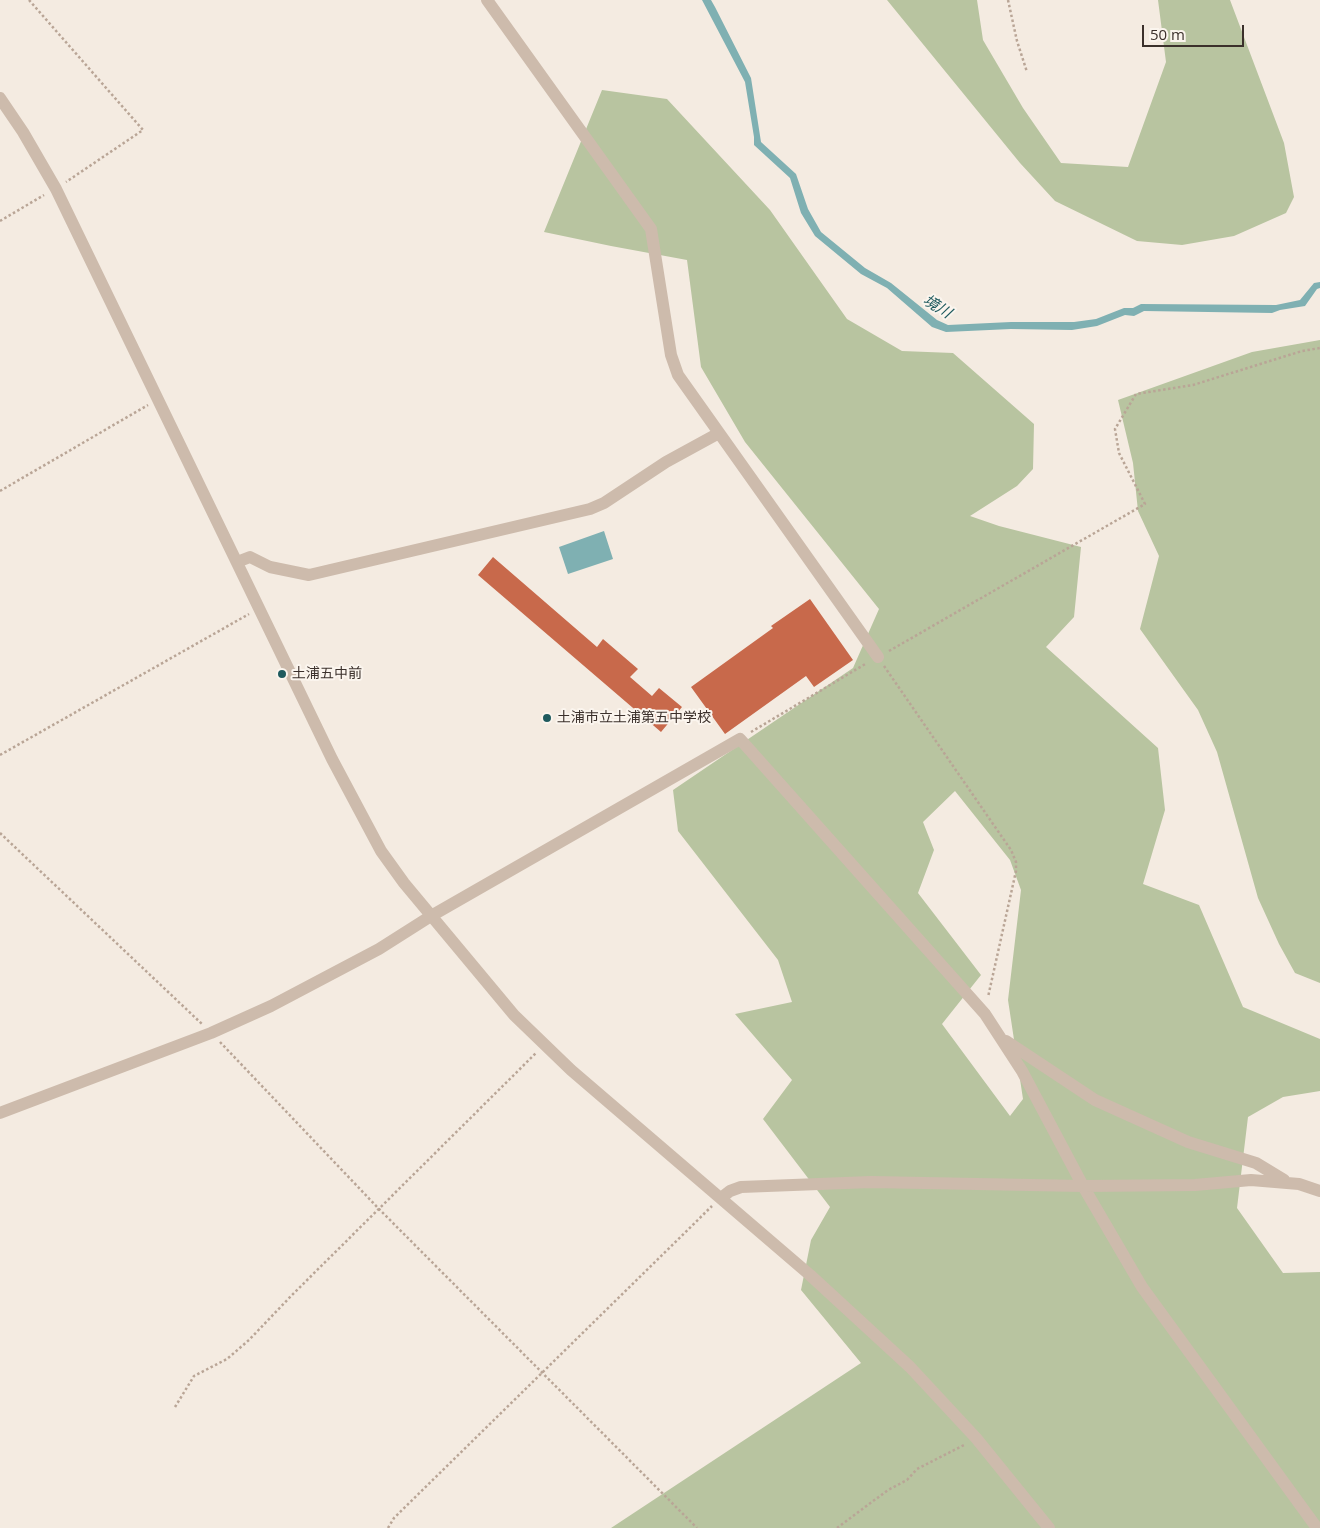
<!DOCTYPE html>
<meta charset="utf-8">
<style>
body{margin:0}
#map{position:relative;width:1320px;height:1528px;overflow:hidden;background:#f4ebe1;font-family:"Open Sans",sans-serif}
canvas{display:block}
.scale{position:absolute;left:1142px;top:25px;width:102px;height:22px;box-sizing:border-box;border:2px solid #3b302b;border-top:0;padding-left:6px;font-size:15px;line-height:18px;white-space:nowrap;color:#3b302b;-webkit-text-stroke:4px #fbf5ee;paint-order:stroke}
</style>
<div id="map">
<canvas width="1320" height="1528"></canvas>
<div class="scale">50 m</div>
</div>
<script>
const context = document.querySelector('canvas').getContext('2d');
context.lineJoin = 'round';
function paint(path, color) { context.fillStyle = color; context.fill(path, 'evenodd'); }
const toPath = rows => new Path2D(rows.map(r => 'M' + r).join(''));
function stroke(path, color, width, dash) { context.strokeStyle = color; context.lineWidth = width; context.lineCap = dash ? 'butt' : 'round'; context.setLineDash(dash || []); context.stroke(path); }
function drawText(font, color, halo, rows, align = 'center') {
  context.font = font + ' "Open Sans","Noto Sans JP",sans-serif'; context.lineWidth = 4; context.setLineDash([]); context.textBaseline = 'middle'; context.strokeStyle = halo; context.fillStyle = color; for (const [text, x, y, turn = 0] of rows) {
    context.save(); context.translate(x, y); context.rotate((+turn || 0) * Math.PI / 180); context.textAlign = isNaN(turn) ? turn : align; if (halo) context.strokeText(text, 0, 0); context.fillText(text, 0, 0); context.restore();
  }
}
const green = toPath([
 [887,0,977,0,983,40,1023,108,1061,163,1128,167,1166,62,1158,0,1230,0,1284,143,1294,197,1286,213,1234,236,1182,245,1137,241,1055,201,1020,163],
 [602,90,667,99,770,210,847,319,902,351,953,353,1034,424,1033,469,1017,486,970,516,999,526,1081,547,1074,617,1046,647,1158,748,1165,810,1143,884,1199,905,1243,1007,1320,1039,1320,1091,1283,1097,1248,1117,1237,1208,1283,1273,1320,1272,1320,1528,611,1528,861,1363,801,1290,811,1240,830,1207,763,1119,792,1080,735,1014,792,1002,778,960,678,831,673,790,853,668,879,609,745,442,701,367,687,260,611,246,544,232],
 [955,791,1010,860,1021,890,1008,1000,1023,1099,1010,1116,942,1024,981,975,918,893,934,850,923,822],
 [1320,340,1320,983,1295,973,1279,944,1258,898,1217,752,1198,710,1140,629,1159,556,1138,511,1133,463,1118,400,1252,352]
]);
const water = toPath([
 [702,0,711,0,715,7,751,78,761,142,796,174,808,209,821,232,865,268,891,283,937,320,948,325,1011,322,1074,322,1096,319,1124,308,1133,308,1141,304,1276,305,1300,300,1314,283,1320,282,1320,288,1317,289,1305,306,1280,310,1272,313,1144,311,1134,316,1125,315,1097,326,1072,330,1011,329,946,332,932,327,887,288,861,274,815,236,801,213,790,178,754,145,754,137,745,82],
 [604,531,613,559,568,574,559,547]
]);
const building = toPath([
 [493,557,597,647,603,639,638,669,630,677,652,696,659,688,682,707,661,732,478,575],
 [810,599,853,660,814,687,806,676,725,734,691,687,773,628,771,626]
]);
const path = toPath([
 [29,0,143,130,66,182],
 [1008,0,1017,41,1027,72],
 [0,221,44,195],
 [0,491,148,405],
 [889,651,1145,504,1119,453,1115,429,1136,394,1193,385,1302,351,1320,348],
 [884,666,1011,850,1016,862,1016,871,988,997],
 [751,732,867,663],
 [0,755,249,614],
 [0,833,202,1024],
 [220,1042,379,1209,697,1528],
 [175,1407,194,1376,227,1359,249,1340,292,1295,536,1053],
 [388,1528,394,1518,712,1206],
 [837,1528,888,1490,907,1480,917,1469,966,1444]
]);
const minor = toPath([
 [487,0,651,229,671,355,678,375,878,657],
 [0,98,23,132,56,189,332,759,381,851,404,883,514,1015,571,1070,810,1275,910,1367,976,1438,1049,1528],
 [237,562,250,557,270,567,309,575,590,509,604,503,666,462,719,433],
 [1006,1041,1095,1100,1188,1142,1256,1163,1284,1180],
 [0,1113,211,1033,271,1006,379,949,431,916,740,739,985,1014,1022,1071,1083,1186,1142,1287,1317,1528],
 [721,1198,730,1191,741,1187,871,1182,1083,1186,1195,1185,1251,1180,1299,1184,1320,1191]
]);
const markers = [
 [282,674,5,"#1f5a5e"],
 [547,718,5,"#1f5a5e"]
];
const poiNames = [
 ["土浦五中前",292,674],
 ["土浦市立土浦第五中学校",557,718]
];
const waterNames = [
 ["境川",937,307,32]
];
paint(green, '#b8c4a0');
paint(water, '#7fb0b2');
paint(building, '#c8694b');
stroke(path, '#b9a596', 2.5, [2.5, 2.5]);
stroke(minor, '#cdbbac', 12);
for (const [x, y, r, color] of markers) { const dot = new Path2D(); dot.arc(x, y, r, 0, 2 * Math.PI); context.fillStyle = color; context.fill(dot); stroke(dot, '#fbf5ee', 2); }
drawText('14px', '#3b302b', '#fbf5ee', poiNames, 'left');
drawText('italic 15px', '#1f5a5e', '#fbf5ee', waterNames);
</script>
